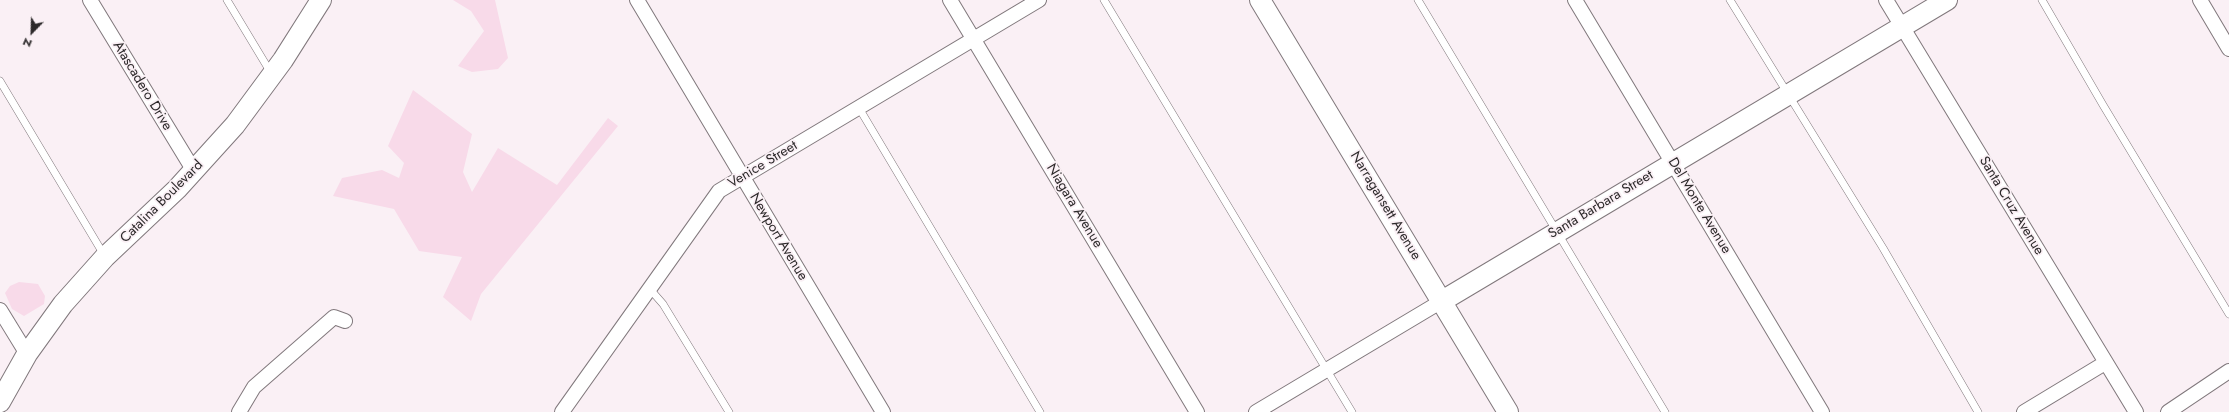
<!DOCTYPE html>
<style>
body{margin:0}
#map{position:relative;width:2229px;height:412px;overflow:hidden;background:#faf0f5;font-family:Jost,sans-serif}
canvas{display:block}
.north{position:absolute;left:12px;top:12px;width:40px;height:40px;-webkit-text-stroke:3px #faf0f5;paint-order:stroke;rotate:203deg;font-size:11px;font-weight:700;line-height:16px;text-align:center;color:#2c292a}
.north::after{content:'';display:block;margin:auto;width:14px;height:18px;background:#2c292a;clip-path:polygon(50% 0,100% 100%,50% 72%,0 100%)}
</style>
<div id="map">
<canvas width="2229" height="412"></canvas>
<div class="north">N</div>
</div>
<script>
const context = document.querySelector('canvas').getContext('2d');
context.lineJoin = 'round';
function paint(path, color) { context.fillStyle = color; context.fill(path, 'evenodd'); }
const toPath = rows => new Path2D(rows.map(r => 'M' + r).join(''));
function stroke(path, color, width, dash) { context.strokeStyle = color; context.lineWidth = width; context.lineCap = dash ? 'butt' : 'round'; context.setLineDash(dash || []); context.stroke(path); }
function drawText(font, color, halo, rows, align = 'center') {
  context.font = font + ' Jost,sans-serif'; context.lineWidth = 3.5; context.setLineDash([]); context.textBaseline = 'middle'; context.strokeStyle = halo; context.fillStyle = color; for (const [text, x, y, turn = 0] of rows) {
    context.save(); context.translate(x, y); context.rotate((+turn || 0) * Math.PI / 180); context.textAlign = isNaN(turn) ? turn : align; if (halo) context.strokeText(text, 0, 0); context.fillText(text, 0, 0); context.restore();
  }
}
const green = toPath([
 [453,0,495,0,508,58,498,69,472,72,458,66,484,31,471,11],
 [413,90,472,134,463,172,472,192,498,148,557,185,608,118,618,126,481,294,471,321,443,297,462,257,419,251,394,209,333,196,342,178,382,170,399,178,404,163,388,146],
 [19,282,38,284,45,296,44,304,24,316,12,309,5,293,10,286]
]);
const lane = toPath([
 [227,0,271,73],
 [1104,0,1352,412],
 [1418,0,1665,412],
 [1730,0,1883,248,1978,412],
 [2042,0,2103,105,2229,314],
 [0,81,104,255],
 [859,108,1040,412],
 [649,288,663,304,729,412]
]);
const street = toPath([
 [90,0,194,171],
 [637,0,883,412],
 [950,0,1197,412],
 [1575,0,1822,412],
 [1886,0,2136,412],
 [2200,0,2229,49],
 [0,310,27,354],
 [239,412,254,387,334,317,345,321],
 [562,412,719,191,1039,0],
 [1256,412,1442,301],
 [2024,412,2105,363],
 [2168,412,2229,371]
]);
const secondary = toPath([
 [1260,0,1508,412],
 [1442,301,1947,0],
 [0,402,27,354,63,304,105,257,177,189,235,125,283,60,321,0]
]);
const streetNames = [
 ["Atascadero Drive",142,86,59],
 ["Venice Street",763,165,-31],
 ["Catalina Boulevard",162,202,-45],
 ["Santa Barbara Street",1601,205,-31],
 ["Niagara Avenue",1074,206,59],
 ["Narragansett Avenue",1385,206,59],
 ["Del Monte Avenue",1699,206,59],
 ["Santa Cruz Avenue",2011,206,59],
 ["Newport Avenue",778,237,59]
];
paint(green, '#f8dae9');
stroke(lane, '#80787c', 8);
stroke(street, '#80787c', 16);
stroke(secondary, '#80787c', 22);
stroke(lane, '#fff', 7);
stroke(street, '#fff', 14);
stroke(secondary, '#fff', 20);
drawText('14px', '#2c292a', '#faf0f5', streetNames);
</script>
